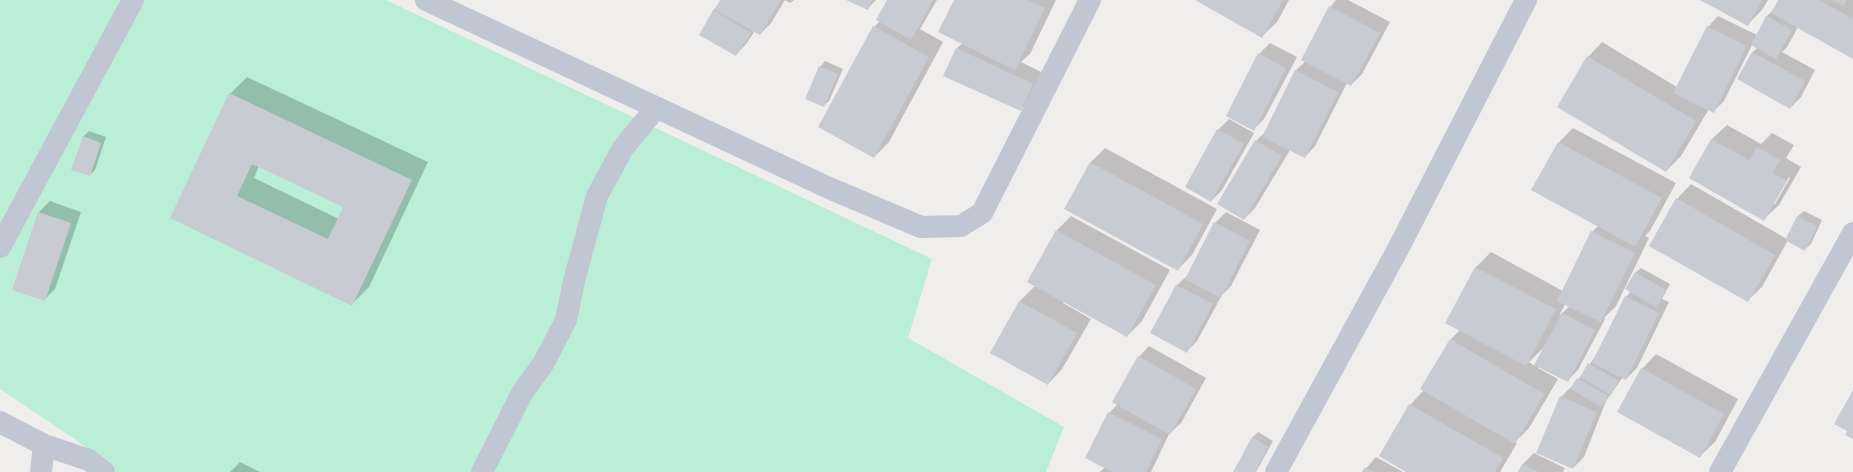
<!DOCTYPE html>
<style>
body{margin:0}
canvas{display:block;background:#f0eded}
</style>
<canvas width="1853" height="472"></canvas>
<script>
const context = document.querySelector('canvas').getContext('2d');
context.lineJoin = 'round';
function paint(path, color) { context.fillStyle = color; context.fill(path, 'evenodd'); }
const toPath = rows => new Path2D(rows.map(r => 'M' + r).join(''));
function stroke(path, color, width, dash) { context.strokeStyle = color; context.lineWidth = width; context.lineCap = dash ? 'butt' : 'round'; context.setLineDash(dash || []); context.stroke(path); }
const green = toPath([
 [0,0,386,0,932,259,908,338,1064,427,1046,472,116,472,79,442,0,389]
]);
const shadow = toPath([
 [721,0,785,0,771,23,760,34,755,31,746,44,736,55,713,11],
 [785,0,794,0,790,3],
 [849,0,876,0,867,9],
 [888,0,937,0,920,29,943,42,889,142,874,157,874,27,880,21],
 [955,0,1056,0,1030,54,1021,62,1043,73,1031,100,1020,110,944,75,957,48,963,43],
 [1197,0,1289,0,1277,22,1262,36],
 [1336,0,1348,0,1390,22,1362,74,1351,85,1347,83,1315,146,1305,157,1290,150,1255,208,1244,219,1256,141,1265,132,1295,71,1306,61,1330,7],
 [1702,0,1768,0,1762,10,1747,25],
 [1779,0,1853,0,1853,57,1798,27,1787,47,1782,52,1815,70,1801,97,1790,108,1738,79,1753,52,1757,48,1752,45,1724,101,1713,112,1709,109,1681,156,1666,171,1588,57,1602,42,1677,87,1708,27,1718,16,1757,35,1767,16,1773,10],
 [1270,43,1297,57,1264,119,1254,129,1259,54],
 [825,61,843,69,829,101,823,106,820,67],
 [247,77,428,162,369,287,352,304,171,218,230,94],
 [259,166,345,207,339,219,254,178],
 [1229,119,1254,133,1222,190,1211,201,1218,130],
 [1727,125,1761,144,1772,133,1794,145,1786,158,1801,167,1779,205,1764,219,1690,178,1712,139],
 [1789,177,1790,178,1775,204,1773,204],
 [1573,128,1676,183,1650,231,1645,236,1649,238,1616,306,1604,318,1605,319,1578,370,1567,381,1539,366,1538,368,1558,379,1529,428,1515,442,1517,443,1500,472,1408,472,1410,405,1424,390,1450,340,1460,330,1446,323,1476,267,1491,252,1563,291,1592,232,1598,226,1532,190,1559,142],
 [1565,304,1570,306,1559,316],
 [1544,347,1535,366,1529,362],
 [89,131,106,137,95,170,90,175,83,137],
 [1105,148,1217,209,1192,255,1177,270,1090,163],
 [1691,184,1787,239,1798,216,1804,211,1822,220,1811,244,1805,249,1788,240,1762,287,1747,301,1677,199],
 [50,201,81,212,55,289,44,300,13,290,39,212],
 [1226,212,1260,230,1231,286,1222,295,1197,341,1186,352,1152,333,1177,285,1188,275,1215,223],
 [1071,216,1170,270,1142,321,1127,336,1064,301,1063,303,1091,319,1062,369,1048,384,991,352,1020,301,1036,285,1028,281,1057,230],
 [1641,268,1670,284,1662,299,1669,302,1637,368,1626,379,1623,377,1606,401,1584,457,1573,468,1561,397,1572,386,1573,387,1594,358,1626,297,1631,291,1635,273],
 [1149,346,1206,378,1181,423,1169,434,1151,472,1100,472,1105,467,1109,413,1118,404,1139,357],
 [1656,354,1738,399,1715,442,1700,456,1642,369],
 [1258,432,1273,441,1256,472,1235,472,1252,438],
 [1534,453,1565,468,1563,472,1519,472,1523,464],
 [1376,457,1403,472,1363,472],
 [240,462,260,472,230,472]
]);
const building = toPath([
 [720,0,781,0,760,35,715,10],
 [846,0,872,0,868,10],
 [887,0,933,0,911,40,876,20],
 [954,0,1028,0,1045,8,1015,70,938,32],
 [1195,0,1283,0,1262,38],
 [1700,0,1762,0,1748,26],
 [1778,0,1819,0,1853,19,1853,59,1771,13],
 [1832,0,1847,0,1844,6],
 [1329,6,1380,33,1351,86,1301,60],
 [713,10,751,33,736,56,699,35],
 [1766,16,1792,30,1776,59,1751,45],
 [873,26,929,57,874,158,818,127],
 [1707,26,1747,46,1714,113,1673,93],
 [956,48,1033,84,1021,111,943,76],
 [1752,52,1805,81,1790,109,1737,79],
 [1258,53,1286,68,1254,131,1226,116],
 [1587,56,1696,121,1666,172,1557,107],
 [819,66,838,74,824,107,805,99],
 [1295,70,1338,92,1305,158,1262,137],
 [229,93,412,180,352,306,170,218],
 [252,164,343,207,328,239,237,196],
 [1217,129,1244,144,1211,202,1185,187],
 [83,136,101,143,90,176,71,170],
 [1711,139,1749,160,1757,147,1780,160,1772,173,1787,181,1764,221,1689,178],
 [1255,140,1282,156,1244,220,1217,204],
 [1558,142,1662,198,1635,247,1531,190],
 [1090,162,1203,224,1178,271,1064,209],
 [1676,198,1775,255,1748,302,1649,246],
 [38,212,71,223,45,301,12,290],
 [1797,216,1817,226,1805,251,1785,240],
 [1214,222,1250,241,1221,298,1185,279],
 [1056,230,1156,285,1127,337,1027,282],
 [1591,231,1635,253,1601,322,1557,301],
 [1475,267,1556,309,1526,366,1445,323],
 [1635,272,1666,290,1656,307,1625,289],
 [1176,285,1213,304,1187,353,1150,333],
 [1625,296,1659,313,1626,380,1592,363],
 [1019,301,1077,333,1048,385,990,353],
 [1562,313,1595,330,1568,382,1534,365],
 [1450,339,1544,394,1515,444,1420,389],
 [1138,356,1196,389,1170,435,1112,402],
 [1588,363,1619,381,1611,395,1580,377],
 [1641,368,1724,414,1700,458,1617,412],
 [1577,378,1608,396,1602,407,1570,389],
 [1853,390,1853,439,1845,435,1847,431,1834,424],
 [1560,396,1597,412,1573,469,1536,453],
 [1409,404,1503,458,1495,472,1406,472,1379,456],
 [1108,412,1162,439,1146,472,1112,472,1085,458],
 [1252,437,1268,447,1255,472,1233,472],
 [1522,464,1539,472,1518,472],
 [1365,467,1374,472,1362,472]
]);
const minor = toPath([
 [426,0,829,188,921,227,961,226,982,213,1090,0],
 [0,247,133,0],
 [0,422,44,445,41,472],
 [44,445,89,460,104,472],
 [482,472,522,393,543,364,566,320,574,281,597,196,623,148,656,108],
 [1276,472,1398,249,1526,0],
 [1720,472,1853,233]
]);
paint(green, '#baeed7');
paint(shadow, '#0003');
paint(building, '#c9cbd3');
stroke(minor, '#c0c6d2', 22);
</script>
